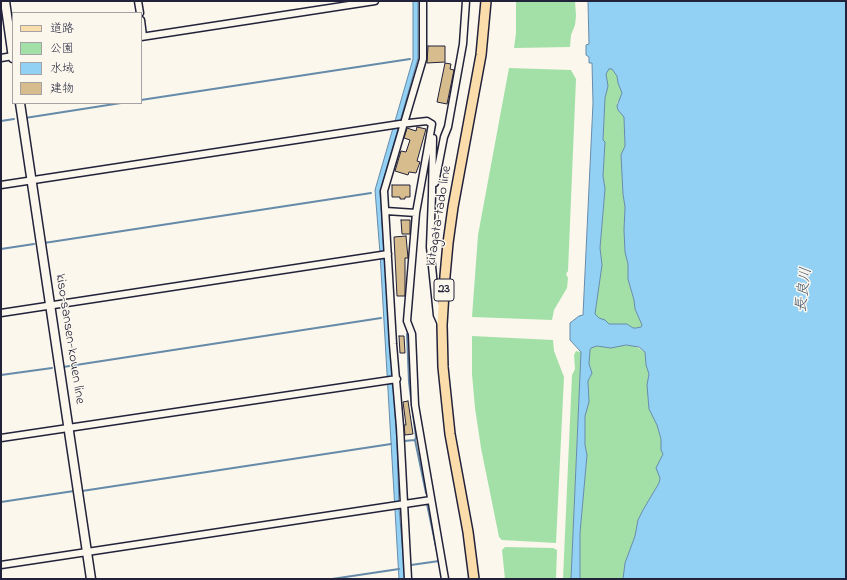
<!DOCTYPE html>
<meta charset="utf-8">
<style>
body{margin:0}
#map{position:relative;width:847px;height:580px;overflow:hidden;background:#fbf7ec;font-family:"Indie Flower","Klee One",sans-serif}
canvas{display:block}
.frame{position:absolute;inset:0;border:2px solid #22223b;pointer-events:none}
.legend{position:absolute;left:12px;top:12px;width:130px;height:92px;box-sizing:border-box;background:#fbf7ec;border:1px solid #a4a2a5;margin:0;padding:5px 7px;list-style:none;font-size:12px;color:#22223b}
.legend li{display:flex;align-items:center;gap:8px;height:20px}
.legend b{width:20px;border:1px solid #a4a2a5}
</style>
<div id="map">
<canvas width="847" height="580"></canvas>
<div class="frame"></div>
<ul class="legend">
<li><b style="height:5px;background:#fbddab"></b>道路</li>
<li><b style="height:11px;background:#a2e0a8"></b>公園</li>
<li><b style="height:11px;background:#93d1f4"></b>水域</li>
<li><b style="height:11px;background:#d7bd8d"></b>建物</li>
</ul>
</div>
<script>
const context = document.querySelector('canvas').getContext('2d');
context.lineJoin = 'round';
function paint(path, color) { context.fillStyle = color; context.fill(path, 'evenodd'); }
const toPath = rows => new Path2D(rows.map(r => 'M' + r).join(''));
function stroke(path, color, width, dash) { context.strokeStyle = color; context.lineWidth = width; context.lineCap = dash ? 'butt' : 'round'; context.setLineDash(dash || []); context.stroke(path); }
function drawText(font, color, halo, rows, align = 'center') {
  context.font = font + ' "Indie Flower","Klee One",sans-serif'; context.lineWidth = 3; context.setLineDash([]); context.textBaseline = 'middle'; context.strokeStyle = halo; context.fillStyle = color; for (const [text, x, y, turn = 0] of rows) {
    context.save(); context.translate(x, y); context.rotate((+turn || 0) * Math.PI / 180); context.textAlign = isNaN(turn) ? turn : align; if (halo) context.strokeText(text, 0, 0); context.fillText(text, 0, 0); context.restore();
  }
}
const green = toPath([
 [516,1,575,1,576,16,575,25,571,35,570,47,514,48,516,33],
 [509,68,571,70,576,79,568,271,566,274,568,278,567,288,554,310,552,320,472,317,478,235],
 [609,69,612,69,617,76,618,83,622,93,620,100,617,103,618,110,624,116,625,146,621,156,623,194,625,207,624,230,625,252,628,264,628,279,634,300,635,309,642,325,642,327,636,328,633,328,627,324,609,324,605,320,599,318,595,314,602,265,600,248,605,189,603,176,605,142,603,140,605,98,606,96,606,74],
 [472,336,553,340,554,351,564,377,556,543,502,540,499,537,481,448,475,408,472,374],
 [622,345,635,346,645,352,646,365,649,374,648,381,649,409,657,425,661,439,661,450,663,454,657,468,660,478,659,483,643,510,638,520,635,536,625,563,623,579,580,579,580,533,587,455,585,445,585,416,589,391,588,381,591,376,589,364,590,350,591,348,597,346,611,348],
 [576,351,581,352,571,579,563,579,572,375,575,369,574,355],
 [505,547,553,548,557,550,556,579,505,579,502,550]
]);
const water = toPath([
 [413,1,418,1,418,58,380,192,397,443,399,508,405,579,399,579,380,253,375,190,413,59,413,1],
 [588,1,846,1,846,579,623,579,625,563,635,536,638,520,643,510,659,483,660,478,656,468,663,454,661,450,661,439,657,425,649,409,647,385,649,374,646,365,645,352,639,347,626,345,611,348,597,346,591,348,590,350,589,364,592,373,588,381,589,402,585,416,585,445,587,455,580,533,580,579,571,579,581,352,570,340,570,323,579,316,583,315,593,103,592,63,589,63,589,57,586,55,586,45,589,44,588,1],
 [609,69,612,69,617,76,618,83,622,93,617,106,618,110,624,117,625,146,621,155,623,194,625,207,624,230,625,252,628,264,628,279,634,300,635,309,642,325,641,327,636,328,633,328,627,324,609,324,605,320,599,318,595,314,602,265,600,248,605,189,603,176,605,142,603,140,605,98,608,86,606,74,609,69]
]);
const stream = toPath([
 [141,100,410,59],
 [25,118,121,103],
 [1,121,14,119],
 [44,243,371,193],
 [1,249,34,244],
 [63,367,381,318],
 [1,375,52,368],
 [415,440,426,493],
 [404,441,415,440,416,437,409,382,407,334],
 [82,491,391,444],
 [1,502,74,491],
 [411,565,439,561,427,504],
 [332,579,399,569]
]);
const building = toPath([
 [428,46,445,46,445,62,427,63,428,46],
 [445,63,451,64,450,69,454,70,447,104,437,102,445,63],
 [417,127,426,129,417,161,420,162,416,173,409,172,408,175,395,171,401,151,406,152,410,140,404,138,407,128,416,131,417,127],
 [392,185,410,185,410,197,405,197,405,199,400,199,400,197,392,197,392,185],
 [401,220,410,220,410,234,402,234,401,220],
 [406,236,408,258,405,258,405,296,397,296,394,237,406,236],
 [399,336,404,336,405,353,400,353,399,336],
 [408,401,413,434,405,435,404,425,406,425,403,402,408,401]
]);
const street = toPath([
 [138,1,140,13],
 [141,20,143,36],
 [141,37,375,1],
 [1,58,13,56],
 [433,138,432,195,430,247,437,315,441,324],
 [435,183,444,137,448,127,463,44,466,1],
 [1,185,400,124,427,121,432,124,416,213,407,321,412,334,415,405,445,579],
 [386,211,416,213],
 [1,313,388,254],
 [1,438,397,379],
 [1,565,431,500],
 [408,579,400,427,393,344,384,191,423,59,423,1]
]);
const secondary = toPath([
 [5,1,13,58],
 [20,103,91,579]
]);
const primary = toPath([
 [474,579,468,532,450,434,443,367,442,325,445,276,448,243,453,207,481,55,486,1]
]);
const shields = [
 [444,290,20]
];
const shieldNames = [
 ["23",444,290]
];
const streetNames = [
 ["kitagata-tado line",440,216,-81],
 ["kiso-sansen-kouen line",69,339,81]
];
const waterNames = [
 ["長良川",805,290,-83]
];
paint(green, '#a2e0a8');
paint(water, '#93d1f4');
stroke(water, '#668baa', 1);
stroke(stream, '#668baa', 2);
paint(building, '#d7bd8d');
stroke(building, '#22223b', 1);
stroke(street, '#22223b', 9);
stroke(secondary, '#22223b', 11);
stroke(primary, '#22223b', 12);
stroke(street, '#fbf7ec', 6);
stroke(secondary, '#fbf7ec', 8);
stroke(primary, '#fbddab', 9);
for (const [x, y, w] of shields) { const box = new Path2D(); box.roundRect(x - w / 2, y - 11, w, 22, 3); context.fillStyle = '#fbf7ec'; context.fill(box); stroke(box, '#22223b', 1); }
drawText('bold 13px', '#22223b', null, shieldNames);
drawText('14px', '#22223b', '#fbf7ec', streetNames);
drawText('italic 15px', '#445772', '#fbf7ec', waterNames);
</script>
